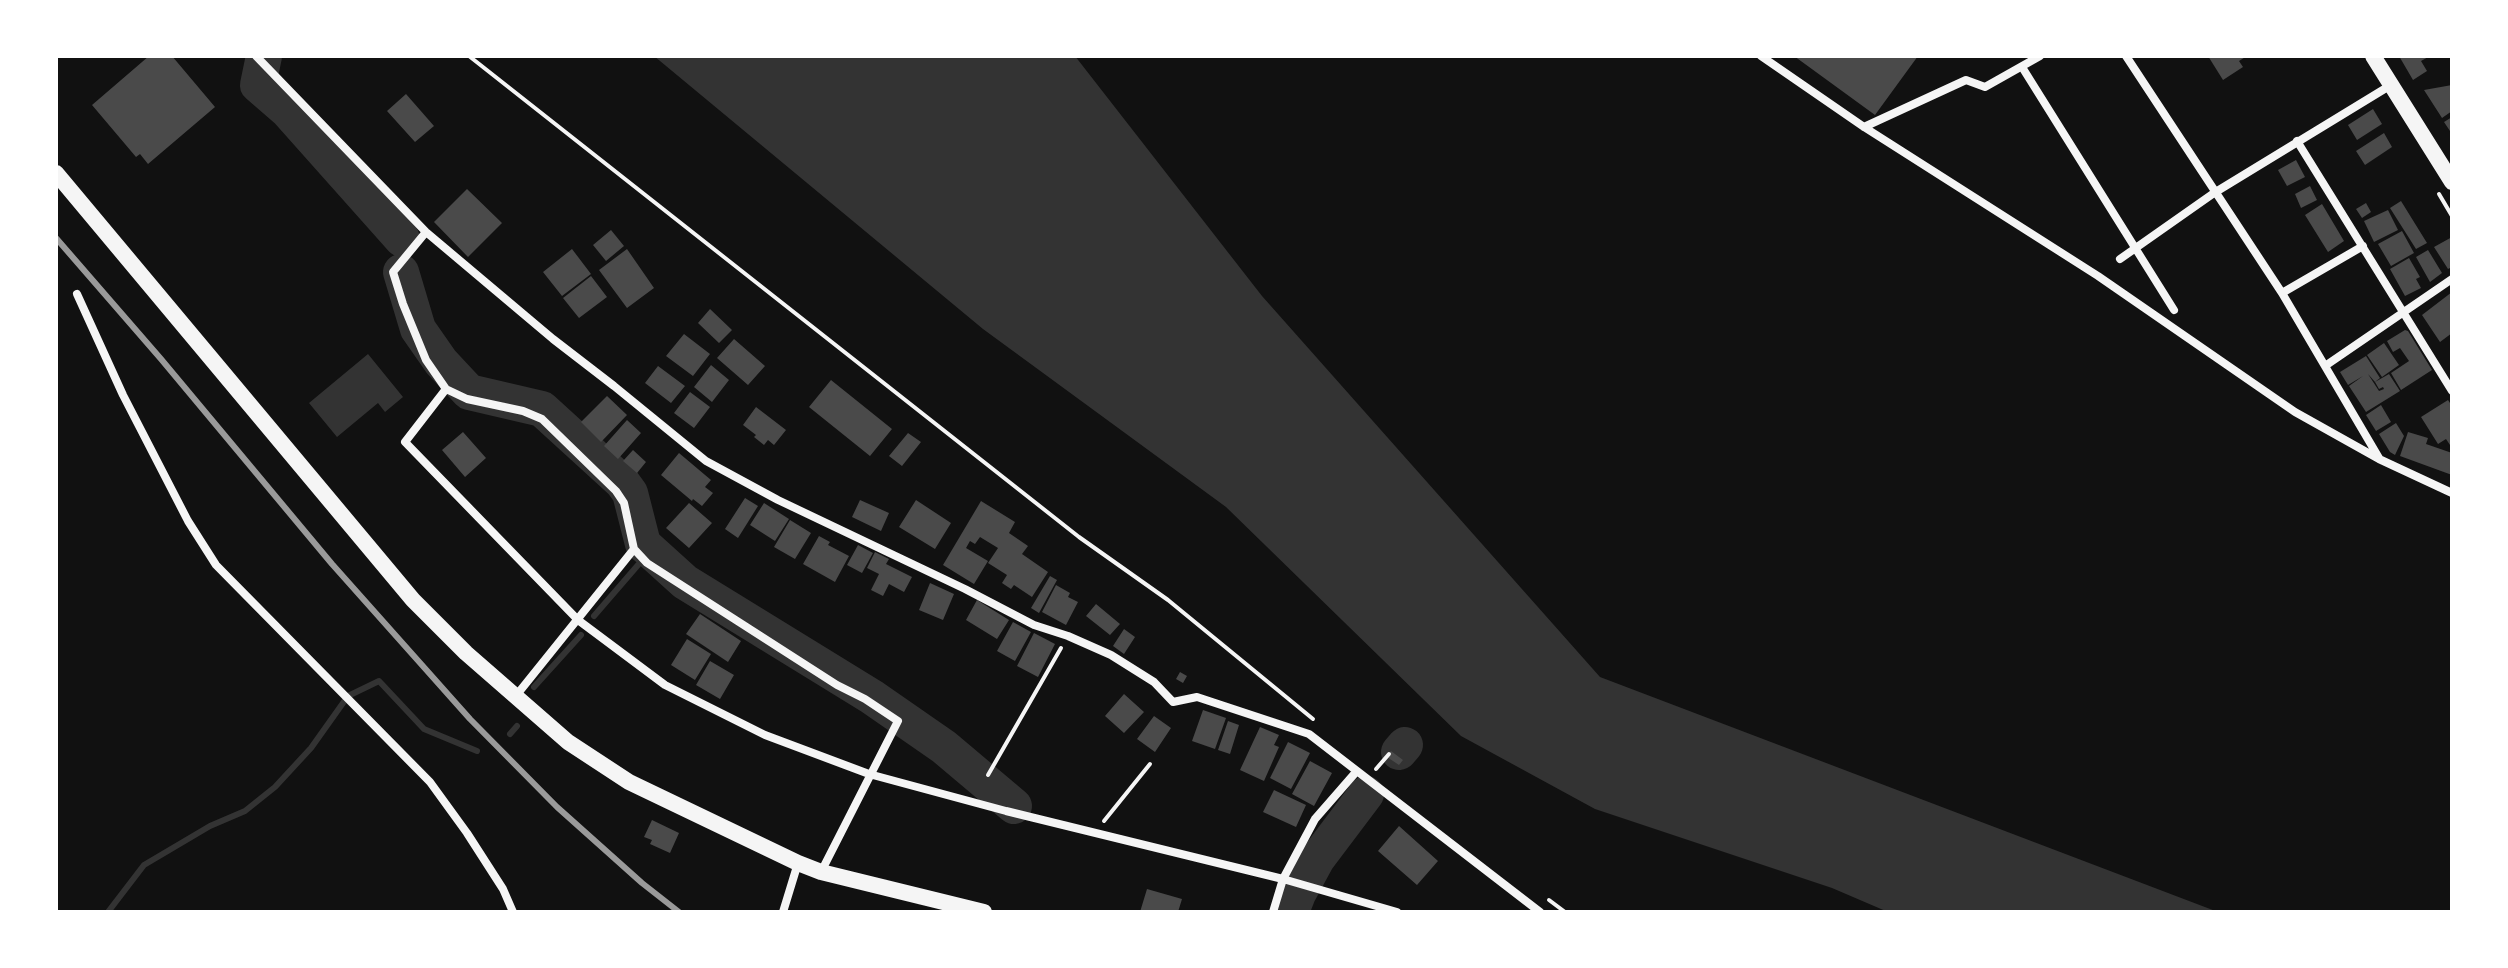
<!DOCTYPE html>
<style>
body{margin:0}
#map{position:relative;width:2508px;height:968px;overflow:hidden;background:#111;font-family:"Noto Sans",sans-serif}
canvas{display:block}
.frame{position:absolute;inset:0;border:58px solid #fff;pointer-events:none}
</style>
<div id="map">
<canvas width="2508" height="968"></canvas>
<div class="frame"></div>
</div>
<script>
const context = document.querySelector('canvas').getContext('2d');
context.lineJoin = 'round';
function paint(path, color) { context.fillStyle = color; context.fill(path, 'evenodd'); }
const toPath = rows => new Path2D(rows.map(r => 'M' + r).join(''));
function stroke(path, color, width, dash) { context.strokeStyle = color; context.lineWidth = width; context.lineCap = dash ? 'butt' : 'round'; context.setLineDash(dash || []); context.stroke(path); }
const water = toPath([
 [654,56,1075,56,1262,296,1600,677,2218,912,1888,912,1832,888,1595,809,1461,736,1226,507,983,329],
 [368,354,403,397,385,412,378,403,337,437,309,403]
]);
const stream = toPath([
 [594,616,638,565],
 [534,687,581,635],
 [510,734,517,726],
 [108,912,144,865,210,826,245,811,275,787,311,748,348,696,379,681,424,729,477,751]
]);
const river = toPath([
 [264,56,258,85,288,111,402,239],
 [401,272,418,329,441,362,469,392,542,409,622,482,630,493,643,544,685,582,872,697,944,747,1014,806],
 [1399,752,1405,745],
 [1291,912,1298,894,1317,859,1366,794]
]);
const building = toPath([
 [149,56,172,56,215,107,148,164,140,154,136,157,92,105],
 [1794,56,1918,56,1875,115],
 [2208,56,2247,56,2239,61,2243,67,2223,80],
 [2399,56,2430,56,2421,61,2427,71,2413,80],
 [2452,85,2452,111,2442,118,2424,90],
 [406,94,434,126,415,142,387,111],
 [2373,109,2382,124,2357,140,2348,125],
 [2452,117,2452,134,2444,122],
 [2384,133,2392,147,2365,165,2356,151],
 [2296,160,2305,177,2287,186,2278,170],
 [2310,186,2317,200,2301,208,2295,194],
 [467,189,502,223,468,257,434,222],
 [2401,201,2427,243,2416,249,2390,208],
 [2366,203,2371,212,2362,218,2356,209],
 [2322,204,2344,241,2328,252,2305,215],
 [2388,210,2398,230,2374,242,2364,221],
 [611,230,624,246,606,261,593,245],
 [2402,231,2414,253,2391,266,2378,244],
 [2452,237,2452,267,2448,269,2434,247],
 [572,249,591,274,562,296,543,272],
 [627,249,654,288,627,308,599,270],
 [2428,250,2442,273,2430,282,2416,257],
 [2409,258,2420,277,2416,279,2421,288,2405,296,2390,269],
 [591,276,607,297,579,318,563,298],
 [2452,292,2452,333,2440,342,2422,315],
 [710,309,732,330,719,343,698,323],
 [2405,330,2408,331,2432,370,2401,390,2391,373,2409,361,2400,348,2393,352,2387,341],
 [684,334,710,354,693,376,666,356],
 [734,339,765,366,748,385,717,358],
 [2384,343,2399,365,2382,377,2367,355],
 [2366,356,2380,378,2375,382,2368,374,2379,391,2384,389,2383,387,2379,389,2375,382,2389,374,2400,391,2366,412,2349,386,2363,376,2348,385,2340,372],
 [711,365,729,380,712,402,694,387],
 [658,366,685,386,671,403,645,383],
 [831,380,892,429,870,456,809,407],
 [690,392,710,407,694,428,674,413],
 [607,396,627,415,601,442,581,422],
 [2448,400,2452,406,2452,448,2446,439,2438,444,2421,417],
 [2381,405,2391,422,2376,431,2366,415],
 [756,407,786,430,774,445,768,440,764,445,754,437,756,435,743,425],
 [627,420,641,433,618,459,604,446],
 [2396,423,2404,436,2395,455,2390,452,2379,434],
 [463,432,486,458,465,477,442,450],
 [2408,432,2428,438,2426,444,2452,453,2452,475,2400,456],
 [908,433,921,442,902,466,889,456],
 [633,450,646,462,637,473,623,461],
 [679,453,711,480,705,487,713,493,702,506,693,499,692,501,661,475],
 [745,498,758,506,738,538,725,529],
 [860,500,889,513,881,531,852,517],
 [916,500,951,523,935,549,899,527],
 [981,501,1015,522,1009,533,1028,546,1022,554,1048,572,1032,597,1014,585,1011,589,1002,583,1007,575,988,563,998,548,980,537,975,544,970,541,966,548,988,561,974,584,943,565],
 [689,503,712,523,689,548,666,528],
 [764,503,789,519,775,541,750,525],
 [790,520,811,533,795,559,774,547],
 [819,536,830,542,828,545,849,556,835,582,803,564],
 [858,545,873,553,862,573,847,565],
 [875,552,889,559,886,564,912,577,904,592,889,584,883,596,871,590,879,574,867,568],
 [1050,576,1057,580,1039,613,1031,608],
 [930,583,954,594,943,620,919,610],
 [1056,585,1070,593,1068,597,1078,602,1066,625,1042,612],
 [977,600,1009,620,997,639,966,620],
 [1096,604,1120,624,1110,635,1086,616],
 [700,614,741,641,728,662,686,634],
 [1013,622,1031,632,1015,661,997,651],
 [1124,629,1135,637,1124,654,1113,646],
 [1034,633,1055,644,1038,677,1017,666],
 [687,639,711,654,695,680,671,665],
 [710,661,734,675,720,699,696,685],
 [1180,672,1187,676,1183,683,1176,679],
 [1124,694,1144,712,1124,733,1105,716],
 [1203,710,1226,718,1215,749,1192,741],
 [1154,716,1171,728,1155,752,1137,739],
 [1228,721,1239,725,1230,754,1218,750],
 [1260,727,1279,735,1274,745,1279,747,1264,781,1240,770],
 [1288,742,1310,753,1291,789,1270,778],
 [1391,751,1403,760,1399,765,1387,757],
 [1310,761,1332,773,1314,806,1292,794],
 [1274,790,1306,805,1296,827,1263,812],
 [652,820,679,833,670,853,650,844,652,840,644,837],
 [1399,826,1438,861,1417,885,1378,851],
 [1147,889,1182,899,1178,912,1140,912]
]);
const path = toPath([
 [469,56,1079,537,1168,600,1313,719],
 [2439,194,2452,216],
 [1376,769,1389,754],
 [988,775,1061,648],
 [1104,821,1150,764],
 [1549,900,1565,912]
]);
const minor = toPath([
 [256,56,426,232,553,339,614,386,706,461,778,500,965,589,1034,625,1068,636,1111,655,1154,682,1173,702,1197,697,1309,734,1540,912],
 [1761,56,1864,127,2098,276,2295,412,2379,459,2452,493],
 [2126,56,2282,293,2379,458],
 [2022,67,2174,310],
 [1864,127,1966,80,1985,87,2040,56],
 [2297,141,2452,391],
 [426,232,393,272,403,304,426,360,446,389,467,399,523,411,542,419,616,491,624,503,634,549,647,563,837,685,865,699,898,721,821,872],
 [2120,259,2214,193,2391,85],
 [2282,293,2363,246],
 [77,294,123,395,188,521,216,565,430,782,467,833,503,889,513,912],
 [2325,366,2452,279],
 [446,389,405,442,578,620,665,685,765,735,869,774,1006,811,1283,879,1397,912],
 [515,697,634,549],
 [783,912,798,863],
 [1273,912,1283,879,1315,819,1356,772]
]);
const trunk = toPath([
 [2373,56,2452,182],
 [56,173,413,600,466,653,568,742,629,782,798,863,821,872,984,912]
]);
const rail = toPath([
 [56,238,161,359,332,564,470,719,557,807,642,883,679,912]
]);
paint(water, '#333');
stroke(stream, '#333', 6);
stroke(river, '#333', 36);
paint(building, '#4a4a4a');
stroke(path, '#f5f5f5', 4);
stroke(minor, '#f5f5f5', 8);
stroke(trunk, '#f5f5f5', 16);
stroke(rail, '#9a9a9a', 6);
</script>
